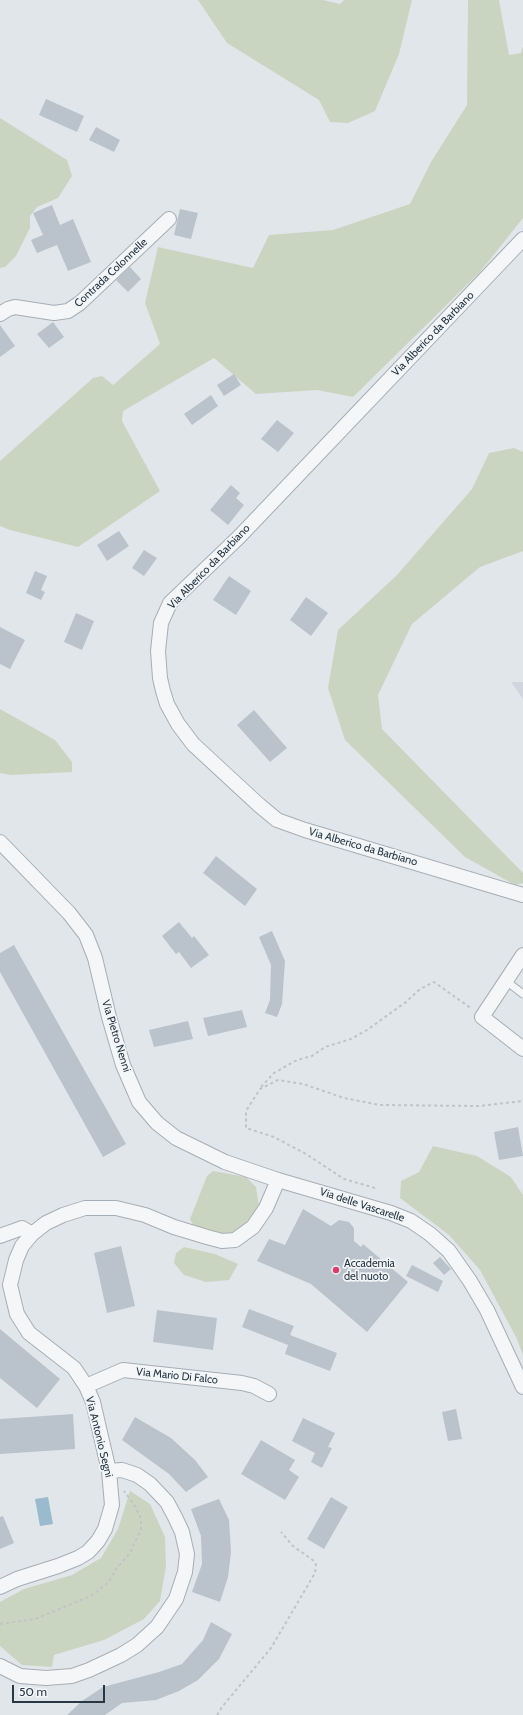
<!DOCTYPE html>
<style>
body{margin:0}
#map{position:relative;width:523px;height:1715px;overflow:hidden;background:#e1e6ea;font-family:Cabin,sans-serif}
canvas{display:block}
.scale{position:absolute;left:12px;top:1685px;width:93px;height:18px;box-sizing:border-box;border:2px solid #283743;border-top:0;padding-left:5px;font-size:12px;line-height:14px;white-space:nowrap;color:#283743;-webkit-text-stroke:3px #f1f5f8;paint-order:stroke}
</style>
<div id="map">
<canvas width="523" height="1715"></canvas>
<div class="scale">50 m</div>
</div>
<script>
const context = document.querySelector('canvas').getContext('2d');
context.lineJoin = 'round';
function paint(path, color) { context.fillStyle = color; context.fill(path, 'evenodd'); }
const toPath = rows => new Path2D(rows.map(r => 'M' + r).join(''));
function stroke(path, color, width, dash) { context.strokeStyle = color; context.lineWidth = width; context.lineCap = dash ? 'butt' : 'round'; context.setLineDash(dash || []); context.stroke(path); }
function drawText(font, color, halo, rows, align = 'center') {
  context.font = font + ' Cabin,sans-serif'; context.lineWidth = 3.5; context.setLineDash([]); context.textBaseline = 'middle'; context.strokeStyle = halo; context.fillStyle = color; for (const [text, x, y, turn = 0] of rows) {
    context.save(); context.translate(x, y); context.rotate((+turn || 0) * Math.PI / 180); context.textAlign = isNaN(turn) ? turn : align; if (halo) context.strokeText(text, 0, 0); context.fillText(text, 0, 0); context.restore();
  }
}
const built = toPath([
 [511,682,523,682,523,699]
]);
const green = toPath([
 [198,0,323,0,340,4,344,0,412,0,399,54,375,111,348,123,330,122,319,100,227,43],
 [468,0,499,0,509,55,521,53,523,46,523,218,480,272,353,397,317,390,256,394,214,358,123,411,122,421,160,491,78,547,10,530,0,526,0,461,93,378,102,376,113,385,160,344,145,303,158,247,253,268,269,235,333,230,410,204,431,162,467,105],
 [0,118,67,160,72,176,58,198,37,207,30,216,30,228,16,256,5,267,0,268],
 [514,448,523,452,523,551,480,567,412,624,378,695,382,729,523,873,523,883,515,885,465,857,345,740,328,688,338,630,397,575,472,489,489,453],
 [0,709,55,740,72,762,72,772,11,775,0,773],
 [433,1146,477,1156,511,1177,523,1195,523,1355,516,1337,480,1270,449,1235,400,1198,401,1181,419,1172],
 [213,1171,246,1177,256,1187,259,1206,239,1232,229,1236,195,1228,190,1219,207,1176],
 [184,1247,215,1254,238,1264,229,1280,206,1282,184,1275,174,1263,176,1253],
 [130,1491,150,1504,165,1537,166,1566,160,1601,144,1619,104,1640,54,1655,52,1667,22,1665,0,1646,0,1602,24,1589,72,1575,101,1558,118,1529]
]);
const water = toPath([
 [48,1497,53,1524,40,1526,35,1499]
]);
const building = toPath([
 [46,99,84,116,77,132,39,115],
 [96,127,120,140,114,152,89,140],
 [52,205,60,225,73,219,91,262,68,271,57,245,37,253,31,240,43,235,33,213],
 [180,209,198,213,191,239,174,235],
 [130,267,141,279,128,292,116,280],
 [53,322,64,337,49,348,37,334],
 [0,325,15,346,0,357],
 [234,374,241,385,224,396,217,385],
 [211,395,218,406,192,425,184,414],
 [277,420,294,433,278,452,261,439],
 [231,485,240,493,236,498,244,505,228,525,210,510],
 [119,531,129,546,107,561,97,545],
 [144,550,157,558,144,576,132,568],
 [35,571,47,576,41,590,45,592,41,600,26,593],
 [229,576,251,591,236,615,213,600],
 [306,597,328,613,311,636,290,620],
 [76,613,94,621,82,650,64,642],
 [0,627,25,640,10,669,0,664],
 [254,710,287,748,270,762,237,725],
 [216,856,257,889,245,906,203,873],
 [179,922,192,938,194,936,209,955,191,968,179,952,176,954,162,936],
 [272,931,285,961,282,1004,277,1017,265,1013,270,1000,271,965,259,937],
 [14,945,126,1144,103,1157,0,972,0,953],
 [242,1010,247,1027,208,1036,203,1018],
 [188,1021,193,1039,154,1047,149,1030],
 [518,1127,523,1156,499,1160,494,1132],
 [303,1209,331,1226,339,1220,349,1222,354,1228,354,1241,361,1247,363,1244,408,1282,367,1332,311,1284,257,1261,269,1239,285,1245],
 [121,1246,135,1306,107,1313,94,1253],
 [440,1257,451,1269,444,1275,433,1263],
 [412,1265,443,1281,438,1292,406,1276],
 [249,1309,294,1326,290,1335,337,1353,330,1371,285,1354,288,1345,242,1327],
 [157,1310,217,1318,213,1350,153,1342],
 [0,1329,60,1379,37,1408,0,1378],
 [456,1409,462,1439,448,1441,442,1412],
 [73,1414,75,1449,0,1454,0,1419],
 [135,1417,171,1438,195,1460,208,1477,186,1492,169,1474,122,1440],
 [303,1418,335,1433,328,1447,332,1448,322,1468,311,1462,315,1453,292,1441],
 [261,1440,295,1460,289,1470,299,1477,285,1500,241,1474],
 [331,1497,348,1507,324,1549,307,1539],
 [219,1499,229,1520,231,1552,228,1577,220,1602,192,1592,202,1564,201,1536,191,1509],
 [3,1516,14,1543,0,1549,0,1517],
 [211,1622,232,1634,219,1659,198,1680,179,1691,156,1700,122,1703,105,1715,67,1715,82,1701,103,1687,159,1672,182,1664,203,1640]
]);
const path = toPath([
 [261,1087,274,1073,297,1060,312,1056,325,1047,351,1039,367,1030,406,1002,420,989,434,982,472,1009],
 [375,1188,344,1179,306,1154,274,1137,246,1128,246,1111,260,1089,278,1080,303,1084,344,1098,380,1105,479,1106,523,1101],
 [0,1624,35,1619,91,1596,108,1583,116,1569,130,1553,141,1529,141,1519,135,1506,124,1491],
 [217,1715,222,1707,271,1648,315,1573,316,1565,314,1561,293,1546,281,1532]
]);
const lane = toPath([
 [506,981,523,994]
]);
const street = toPath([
 [523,239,239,537,170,603,161,623,158,651,160,678,163,691,167,704,178,724,193,744,259,805,277,820,305,830,523,895],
 [0,314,8,309,15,307,54,313,68,311,80,303,169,219],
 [0,842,69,913,86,935,95,958,109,1017,123,1065,139,1102,157,1123,176,1138,225,1162,278,1180,391,1213,411,1221,430,1234,449,1251,470,1281,487,1310,523,1387],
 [523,955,482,1017,523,1049],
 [0,1236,22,1228,32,1234],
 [86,1386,123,1370,242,1383,254,1386,269,1394],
 [0,1587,17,1579,58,1566,78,1558,88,1552,98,1541,105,1529,112,1505,109,1471,93,1402,86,1386,74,1368,29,1333,17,1314,10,1285,16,1260,22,1246,32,1234,46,1223,63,1215,85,1208,116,1208,145,1215,174,1227,207,1237,222,1241,235,1240,253,1227,266,1208,278,1180],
 [0,1666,20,1676,46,1678,72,1676,89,1670,121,1655,137,1645,157,1627,176,1599,185,1572,187,1554,182,1532,175,1517,167,1502,150,1484,137,1475,122,1470,109,1471]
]);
const markers = [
 [336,1270,4,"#d73e6f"]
];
const streetNames = [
 ["Contrada Colonnelle",111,273,-43],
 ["Via Alberico da Barbiano",433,334,-46],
 ["Via Alberico da Barbiano",209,567,-46],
 ["Via Alberico da Barbiano",363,847,16],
 ["Via Pietro Nenni",116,1036,73],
 ["Via delle Vascarelle",362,1205,18],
 ["Via Mario Di Falco",177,1376,6],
 ["Via Antonio Segni",99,1437,76]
];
const poiNames = [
 ["Accademia",344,1264],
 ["del nuoto",344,1277]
];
paint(built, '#cfd6dd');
paint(green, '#cad5c1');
paint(water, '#99bbcd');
paint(building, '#bac3cb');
stroke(lane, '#a6aeb5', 9);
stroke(street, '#a6aeb5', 16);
stroke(path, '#bfc4c9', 2, [3, 3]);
stroke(lane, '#f4f6f8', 7);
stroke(street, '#f4f6f8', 14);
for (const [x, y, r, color] of markers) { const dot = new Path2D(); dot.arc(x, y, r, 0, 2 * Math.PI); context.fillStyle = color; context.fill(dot); stroke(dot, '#f1f5f8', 1.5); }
drawText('11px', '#283743', '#f1f5f8', streetNames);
drawText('11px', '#283743', '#f1f5f8', poiNames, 'left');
</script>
